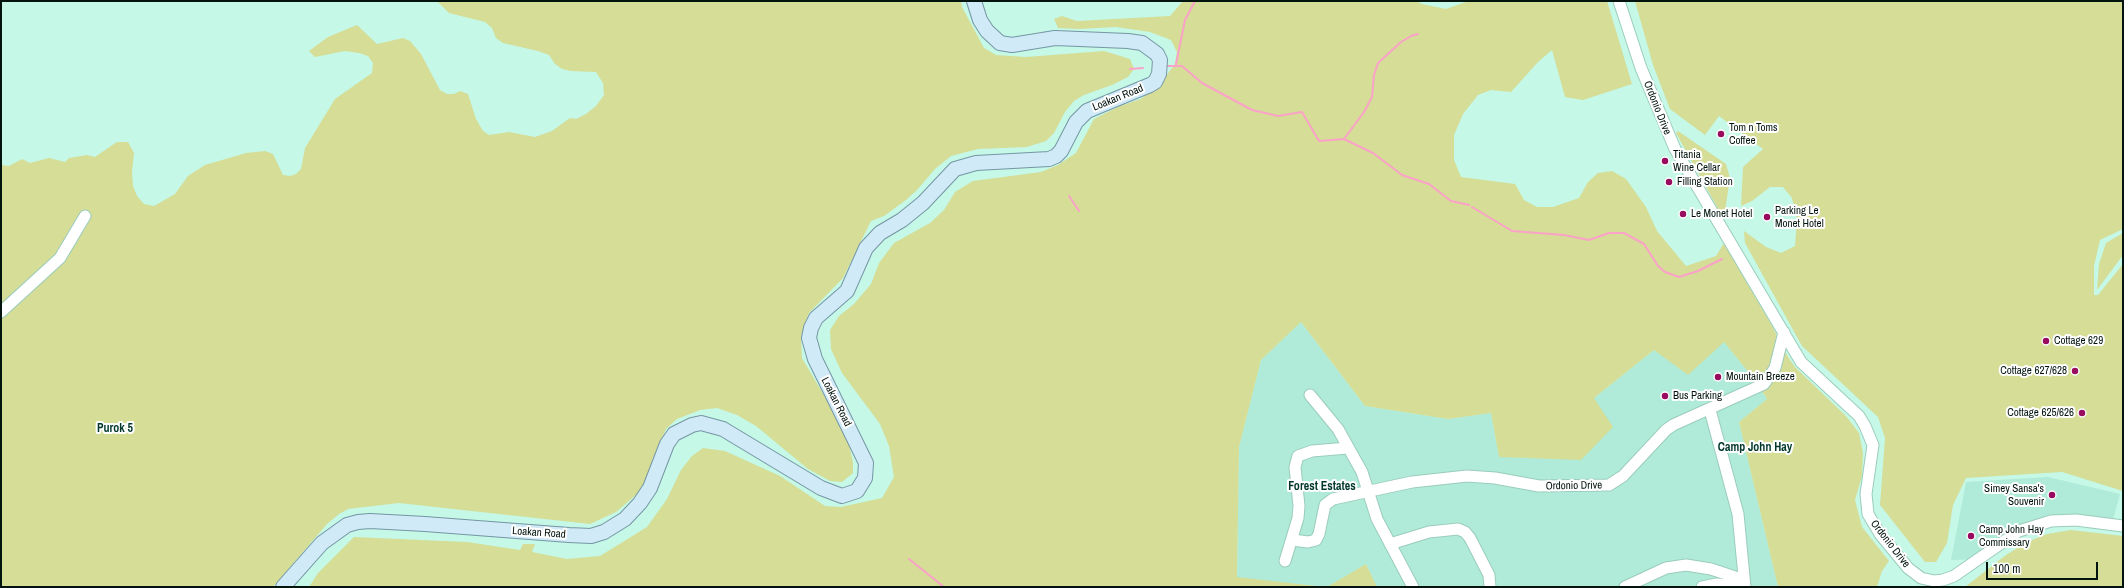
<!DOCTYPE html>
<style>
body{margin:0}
#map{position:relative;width:2124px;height:588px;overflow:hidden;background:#c5f8e7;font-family:"Archivo Narrow",sans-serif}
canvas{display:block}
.frame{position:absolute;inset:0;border:2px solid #03140f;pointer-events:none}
.scale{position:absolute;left:1986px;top:562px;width:112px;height:18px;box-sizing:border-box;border:2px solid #03140f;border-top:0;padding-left:5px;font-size:12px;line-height:14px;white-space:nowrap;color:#03140f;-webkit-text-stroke:3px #fff;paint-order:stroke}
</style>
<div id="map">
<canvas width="2124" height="588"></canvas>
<div class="frame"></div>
<div class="scale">100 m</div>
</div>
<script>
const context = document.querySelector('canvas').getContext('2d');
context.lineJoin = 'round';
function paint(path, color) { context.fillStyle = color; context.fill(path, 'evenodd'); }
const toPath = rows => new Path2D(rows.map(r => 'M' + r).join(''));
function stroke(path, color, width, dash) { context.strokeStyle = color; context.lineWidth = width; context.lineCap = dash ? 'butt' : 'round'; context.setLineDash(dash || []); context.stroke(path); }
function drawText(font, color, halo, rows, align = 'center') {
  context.font = font + ' "Archivo Narrow",sans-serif'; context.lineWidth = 4; context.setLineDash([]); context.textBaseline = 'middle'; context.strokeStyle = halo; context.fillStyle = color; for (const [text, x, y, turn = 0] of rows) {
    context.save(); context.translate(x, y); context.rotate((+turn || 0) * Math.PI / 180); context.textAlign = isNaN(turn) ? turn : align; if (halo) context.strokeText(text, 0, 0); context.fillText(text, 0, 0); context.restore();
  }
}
const built = toPath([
 [1301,322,1365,406,1448,419,1491,413,1499,457,1594,398,1654,350,1724,342,1754,379,1767,399,1739,422,1778,587,1377,587,1366,564,1327,587,1237,578,1239,447,1261,360],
 [2048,477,2120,494,2112,524,2051,520,1978,559,1951,560,1966,482]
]);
const green = toPath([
 [437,1,961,1,962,7,984,48,996,55,1026,57,1104,51,1130,59,1134,69,1128,77,1112,85,1084,95,1074,101,1065,112,1054,133,1046,141,1027,147,978,149,951,156,935,169,917,190,906,200,884,216,871,221,843,278,809,313,801,336,802,358,829,404,849,445,853,462,853,473,842,482,830,481,808,469,756,426,737,415,717,408,700,410,677,419,666,429,653,458,647,480,636,495,616,512,590,524,399,503,348,509,339,514,327,524,273,587,1,587,1,165,9,166,22,159,30,163,49,158,65,162,69,158,87,155,95,157,117,142,128,142,134,153,132,172,133,186,137,196,144,204,154,206,175,194,188,176,205,165,246,153,265,151,273,154,283,175,290,176,296,174,301,169,305,148,335,99,372,73,373,63,368,56,359,53,345,51,315,57,309,51,328,37,357,25,377,44,403,38,410,41,421,54,440,90,447,94,454,94,460,91,468,94,476,119,483,131,489,135,509,132,535,137,552,131,570,118,576,119,586,114,596,106,604,95,603,83,596,72,571,71,562,69,555,64,549,55,538,51,503,43,496,38,492,28,485,22,449,13],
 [1183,1,1416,1,1422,4,1446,9,1469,1,1607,1,1632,84,1583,100,1565,97,1552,50,1538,62,1511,92,1491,90,1478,95,1463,114,1454,135,1454,160,1461,177,1515,184,1524,200,1537,207,1553,207,1579,198,1588,182,1598,173,1612,171,1626,179,1646,207,1657,231,1686,266,1716,256,1724,243,1771,324,1788,357,1795,367,1846,416,1859,433,1863,453,1862,476,1855,500,1862,527,1889,561,1882,571,1877,587,1778,587,1739,422,1767,399,1754,379,1724,342,1688,375,1654,350,1594,398,1613,427,1581,460,1499,457,1491,413,1448,419,1365,406,1301,322,1261,360,1239,447,1237,577,1325,587,309,587,318,573,354,537,467,542,520,550,523,544,535,544,532,552,567,559,600,556,647,527,667,499,681,470,692,456,703,448,725,451,780,476,825,506,841,507,882,498,894,477,889,446,880,424,842,373,831,349,830,330,839,316,854,304,871,284,879,263,894,243,930,223,944,210,955,192,973,181,1041,172,1058,165,1076,153,1094,119,1120,106,1141,99,1163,80,1175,64,1177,52,1171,40,1150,32,1116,27,1079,29,1058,28,1054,19,1062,16,1077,21,1170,16],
 [1635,1,2123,1,2123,229,2100,240,2094,266,2094,295,2098,295,2123,264,2123,491,2062,472,1966,478,1953,505,1947,543,1936,562,1925,562,1880,505,1885,438,1878,417,1802,346,1745,243,1744,231,1766,247,1781,253,1795,246,1797,219,1792,198,1783,187,1770,187,1752,201,1741,206,1743,167,1763,149,1719,116,1705,135,1670,109,1653,65],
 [1678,131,1726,164,1730,178,1725,211,1721,214,1676,133],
 [2123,233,2123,255,2097,290,2099,264,2106,243],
 [2071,530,2123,536,2123,587,1965,587,2006,555,2027,542,2047,534],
 [1366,564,1377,587,1327,587]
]);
const stream = toPath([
 [1176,64,1185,20,1195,1],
 [1165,66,1182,66,1202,83,1252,110,1278,116,1302,112,1319,141,1344,139,1373,153,1402,175,1429,184,1451,201,1469,205],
 [1130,69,1143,68],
 [1344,139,1364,112,1372,97,1374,75,1378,63,1401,42,1411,36,1418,34],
 [1069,196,1079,211],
 [1472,207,1512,231,1564,235,1589,240,1609,233,1624,233,1644,244,1658,266,1665,272,1679,277,1698,271,1722,259],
 [909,559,944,587]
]);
const minor = toPath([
 [1619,1,1641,68,1675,149,1801,362,1859,416,1865,426,1873,445,1866,494,1868,514,1880,534,1908,568,1921,578,1934,581,1943,580,1954,576,2019,531,2051,521,2076,520,2123,526],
 [1,312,60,258,85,216],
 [1310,395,1338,429,1362,472,1377,519,1413,587],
 [1710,410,1738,514,1745,587],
 [1292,540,1308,542,1316,540,1319,534,1325,505,1333,499,1412,482,1467,476,1495,478,1539,486,1609,485,1623,476,1666,430,1673,425,1764,384,1775,368,1784,332],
 [1390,544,1429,532,1458,529,1465,532,1470,538,1489,575,1490,587],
 [1285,561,1298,518,1299,506,1295,467,1298,456,1312,451,1348,448],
 [1625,587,1666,568,1686,565,1711,569,1744,580],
 [1702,587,1717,584,1745,587]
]);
const major = toPath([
 [283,587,322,543,347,525,358,522,370,521,425,524,569,535,591,536,604,532,625,519,640,503,650,488,667,444,674,434,692,425,701,423,723,429,821,488,842,496,857,491,865,478,866,463,815,359,809,338,811,328,816,318,847,291,866,248,880,233,902,220,923,203,955,169,976,163,1049,159,1056,156,1061,151,1076,122,1087,111,1150,85,1155,82,1159,74,1160,60,1157,54,1142,43,1128,41,1055,38,1012,45,1000,43,987,31,980,20,974,1]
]);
const markers = [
 [1721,134,4,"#990b5e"],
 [1665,161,4,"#990b5e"],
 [1669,182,4,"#990b5e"],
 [1683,214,4,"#990b5e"],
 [1767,217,4,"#990b5e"],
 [2046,341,4,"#990b5e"],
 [2075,371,4,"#990b5e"],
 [1718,377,4,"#990b5e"],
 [1665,396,4,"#990b5e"],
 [2082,413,4,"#990b5e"],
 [2052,495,4,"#990b5e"],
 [1971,536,4,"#990b5e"]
];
const streetNames = [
 ["Loakan Road",1118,98,-22],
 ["Ordonio Drive",1657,108,68],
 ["Loakan Road",836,402,63],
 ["Ordonio Drive",1574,486,-1],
 ["Loakan Road",539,533,4],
 ["Ordonio Drive",1890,544,52]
];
const poiNames = [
 ["Tom n Toms",1729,128],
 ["Coffee",1729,141],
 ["Titania",1673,155],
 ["Wine Cellar",1673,168],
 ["Filling Station",1677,182],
 ["Parking Le",1775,211],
 ["Monet Hotel",1775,224],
 ["Le Monet Hotel",1691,214],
 ["Cottage 629",2054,341],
 ["Cottage 627/628",2067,371,"right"],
 ["Mountain Breeze",1726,377],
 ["Bus Parking",1673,396],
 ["Cottage 625/626",2074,413,"right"],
 ["Simey Sansa's",2044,489,"right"],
 ["Souvenir",2044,502,"right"],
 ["Camp John Hay",1979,530],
 ["Commissary",1979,543]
];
const neighbourhoodNames = [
 ["Purok 5",115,429],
 ["Camp John Hay",1755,448],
 ["Forest Estates",1322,487]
];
paint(built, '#afebd8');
paint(green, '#d5dd96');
stroke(stream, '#fba2c8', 2);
stroke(minor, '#9bccbc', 13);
stroke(major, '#7596a3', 16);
stroke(minor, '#fff', 11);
stroke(major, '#d1eaf8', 14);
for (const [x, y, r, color] of markers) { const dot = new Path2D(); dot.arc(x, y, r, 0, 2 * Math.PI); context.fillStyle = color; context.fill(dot); stroke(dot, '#fff', 1.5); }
drawText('11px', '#03140f', '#fff', streetNames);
drawText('11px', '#03140f', '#fff', poiNames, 'left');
drawText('bold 12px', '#01372b', '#fff', neighbourhoodNames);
</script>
